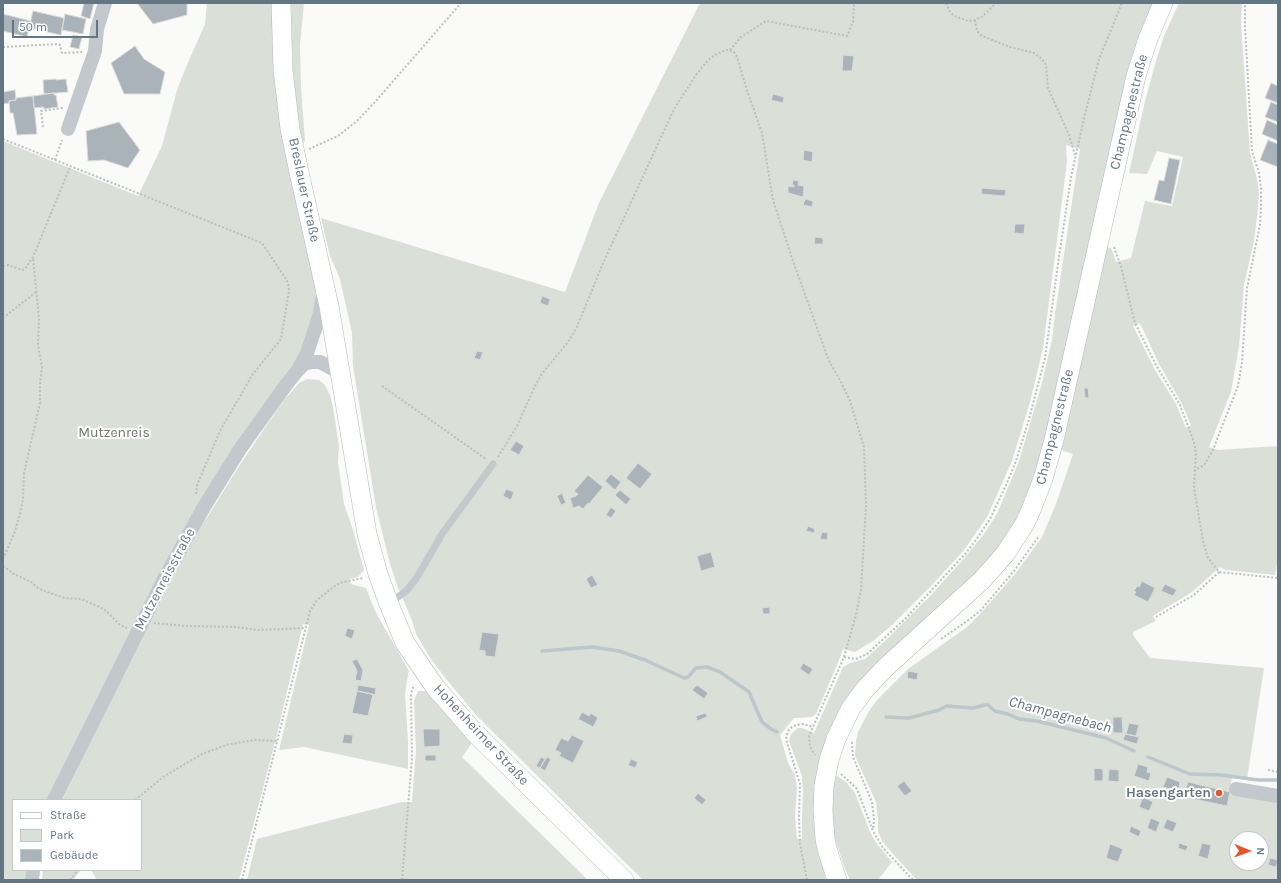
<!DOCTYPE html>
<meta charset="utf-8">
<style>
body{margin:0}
#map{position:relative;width:1281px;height:883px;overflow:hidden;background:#fafaf8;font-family:Karla,sans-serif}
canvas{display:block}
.frame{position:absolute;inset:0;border:4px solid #657683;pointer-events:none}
.legend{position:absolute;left:12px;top:799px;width:130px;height:72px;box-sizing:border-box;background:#fff;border:1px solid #c1c8cd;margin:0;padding:5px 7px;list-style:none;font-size:12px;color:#657683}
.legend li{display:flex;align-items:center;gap:8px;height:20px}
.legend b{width:20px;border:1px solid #c1c8cd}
.north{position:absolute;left:1229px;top:831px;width:40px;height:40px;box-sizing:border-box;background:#fff;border:1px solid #c1c8cd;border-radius:50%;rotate:91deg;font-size:11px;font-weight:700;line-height:16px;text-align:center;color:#657683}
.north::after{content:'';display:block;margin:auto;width:14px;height:18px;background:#e4572e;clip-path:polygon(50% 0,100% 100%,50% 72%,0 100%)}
.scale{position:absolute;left:12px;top:20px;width:86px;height:18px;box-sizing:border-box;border:2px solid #657683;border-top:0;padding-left:5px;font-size:12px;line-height:14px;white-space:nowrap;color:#657683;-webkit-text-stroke:3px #fff;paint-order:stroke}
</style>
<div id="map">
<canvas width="1281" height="883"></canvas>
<div class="frame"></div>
<ul class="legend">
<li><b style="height:5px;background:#fff"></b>Straße</li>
<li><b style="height:11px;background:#dadfd7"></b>Park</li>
<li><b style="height:11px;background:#aab3b9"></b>Gebäude</li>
</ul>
<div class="north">N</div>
<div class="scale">50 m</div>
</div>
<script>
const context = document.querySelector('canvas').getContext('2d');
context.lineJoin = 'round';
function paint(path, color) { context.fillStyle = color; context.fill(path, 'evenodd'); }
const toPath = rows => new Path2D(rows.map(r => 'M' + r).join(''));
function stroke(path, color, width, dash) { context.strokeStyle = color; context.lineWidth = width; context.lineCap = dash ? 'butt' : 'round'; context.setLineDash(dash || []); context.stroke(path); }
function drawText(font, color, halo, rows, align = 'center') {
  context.font = font + ' Karla,sans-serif'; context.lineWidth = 4; context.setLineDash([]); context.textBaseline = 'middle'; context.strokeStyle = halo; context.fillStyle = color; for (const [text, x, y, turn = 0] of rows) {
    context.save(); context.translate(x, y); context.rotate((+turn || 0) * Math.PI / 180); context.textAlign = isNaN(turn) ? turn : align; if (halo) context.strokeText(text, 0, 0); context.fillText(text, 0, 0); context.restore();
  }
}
const green = toPath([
 [207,3,276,3,316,284,315,303,306,339,292,369,263,408,48,800,13,800,13,870,26,870,25,880,3,880,3,141,138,196,162,146,177,90,186,67,205,24],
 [291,3,304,3,300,45,301,88,305,141,303,144,299,122,293,74],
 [700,3,1157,3,1034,486,1008,537,828,735,818,764,816,780,818,846,826,880,643,880,495,734,477,716,447,680,431,659,416,634,412,620,397,585,390,564,376,507,353,366,352,333,340,279,330,256,321,218,565,292,599,203],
 [1066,145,1080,149,1055,314,1052,340,1042,383,1019,461,997,514,984,534,961,562,930,596,885,641,865,659,850,663,843,667,814,733,802,728,798,728,791,734,789,741,802,776,803,793,802,817,802,839,797,839,795,816,797,788,795,775,788,763,780,735,794,718,812,717,816,714,837,665,843,649,855,652,873,641,891,626,930,587,964,550,987,517,1012,461,1030,402,1043,348,1067,162],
 [1179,3,1242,3,1241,23,1250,153,1257,179,1259,192,1258,207,1254,241,1244,285,1239,346,1231,392,1209,447,1218,450,1278,446,1278,558,1275,575,1225,570,1220,567,1192,592,1153,616,1156,621,1133,632,1133,635,1150,658,1264,668,1247,779,1232,777,1230,791,1278,799,1278,880,917,880,893,854,883,842,878,832,878,819,876,802,855,756,856,741,858,732,869,711,877,700,908,669,967,627,980,614,1015,574,1042,537,1056,504,1073,454,1058,449,1103,247,1111,248,1116,262,1131,258,1145,201,1172,206,1183,157,1157,151,1147,174,1129,173,1145,101,1156,61,1164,36],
 [1140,323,1159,364,1181,402,1191,425,1186,428,1176,404,1155,370,1133,326],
 [1237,839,1261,839,1261,863,1237,863],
 [307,379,319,380,325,385,330,395,333,407,339,446,338,462,344,504,353,530,364,570,358,577,349,579,351,584,366,588,375,611,409,671,407,680,405,694,408,741,408,769,304,747,279,750,309,625,303,624,276,738,239,880,97,880,91,870,141,870,141,800,62,800,132,657,181,562,201,527,241,463,284,400,299,383],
 [418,691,426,691,472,743,462,757,588,880,247,880,257,839,402,802,412,802,416,751,414,701],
 [836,775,847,783,855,793,870,832,877,844,892,862,878,880,850,880,845,869,835,839,832,819,833,786,834,784],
 [43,870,81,870,73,880,42,880]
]);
const stream = toPath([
 [542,651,592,647,619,651,645,660,684,678,688,677,696,668,707,667,720,672,749,692,762,722,771,729,777,732],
 [886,717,909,718,939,710,947,706,973,708,985,705,988,705,995,711,1008,714,1019,719,1037,721,1106,738,1134,751],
 [1148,757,1190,774,1221,775,1258,780,1278,780]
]);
const building = toPath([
 [84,3,94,3,90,19,81,16,84,3],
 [137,3,187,3,187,15,153,24,137,3],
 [33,11,64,18,61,35,29,28,33,11],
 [3,14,31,21,27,37,3,31,3,14],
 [65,14,86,19,83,34,62,30,65,14],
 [73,35,82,37,79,49,70,47,73,35],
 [135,46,144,59,165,72,160,94,124,94,111,63,135,46],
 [843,55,854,56,852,71,842,71,843,55],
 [56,79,56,80,66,79,68,92,44,94,43,80,56,79],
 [1271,83,1278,86,1278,103,1265,98,1271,83],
 [15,90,16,100,9,101,9,103,3,104,3,92,15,90],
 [54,93,54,95,56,95,58,107,44,109,44,107,34,108,33,96,54,93],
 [773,94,784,97,783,103,771,100,773,94],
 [33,96,37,134,17,135,13,113,10,113,9,101,16,100,16,98,33,96],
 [1271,102,1278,105,1278,122,1265,117,1271,102],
 [1267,120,1278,125,1278,141,1262,134,1267,120],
 [119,122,140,150,128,168,104,160,88,161,86,131,119,122],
 [1268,140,1278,144,1278,167,1260,160,1268,140],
 [804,150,813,152,812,162,803,160,804,150],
 [1169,158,1180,160,1171,204,1154,200,1159,180,1164,181,1169,158],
 [793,180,799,181,798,185,804,186,803,197,788,193,788,186,794,187,794,185,792,185,793,180],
 [982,188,1006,190,1005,196,981,194,982,188],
 [805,199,813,201,812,207,803,205,805,199],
 [1015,224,1025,224,1024,234,1014,233,1015,224],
 [815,237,823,238,823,244,814,244,815,237],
 [542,296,550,299,548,306,540,303,542,296],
 [477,351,483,352,480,360,474,358,477,351],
 [1084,388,1088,388,1089,398,1085,398,1084,388],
 [516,441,524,446,519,455,510,450,516,441],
 [638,463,652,474,640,489,626,478,638,463],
 [611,474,621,482,615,490,605,481,611,474],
 [588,475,603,487,589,504,588,503,583,509,579,506,573,508,570,498,576,496,578,494,574,491,588,475],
 [506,489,514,492,511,500,503,496,506,489],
 [620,490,631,499,626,505,615,495,620,490],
 [562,493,566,503,561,505,557,496,562,493],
 [611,507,616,511,611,518,606,515,611,507],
 [808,526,815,529,814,533,806,531,808,526],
 [822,532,828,533,827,540,820,539,822,532],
 [711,552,715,567,701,571,697,556,711,552],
 [592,575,598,585,591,588,586,579,592,575],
 [1142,581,1155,588,1148,602,1134,595,1136,592,1134,591,1137,586,1139,587,1142,581],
 [1165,584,1177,590,1173,596,1161,591,1165,584],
 [770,607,770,614,763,614,762,608,770,607],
 [347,628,355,630,352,639,345,636,347,628],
 [482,632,499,634,495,657,485,656,485,651,479,650,482,632],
 [357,659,363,670,361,681,355,680,357,671,352,661,357,659],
 [803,663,813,669,809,675,800,669,803,663],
 [908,671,918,673,917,680,907,678,908,671],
 [358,685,376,688,375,695,357,691,358,685],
 [697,685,708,693,704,699,692,690,697,685],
 [357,691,373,694,368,716,352,713,357,691],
 [582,712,589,716,591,713,598,718,593,727,578,719,582,712],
 [706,713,707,717,697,721,696,716,706,713],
 [1113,717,1122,717,1123,733,1113,733,1113,717],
 [1129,723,1139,725,1136,736,1126,734,1129,723],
 [423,729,440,729,440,746,424,747,423,729],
 [344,734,353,735,352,744,342,743,344,734],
 [1125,734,1139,737,1137,744,1123,740,1125,734],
 [572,735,584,741,573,763,559,756,561,753,555,750,561,738,568,741,572,735],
 [425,755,436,755,436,761,425,761,425,755],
 [541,757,545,759,540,768,536,766,541,757],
 [547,757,551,759,545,771,540,768,547,757],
 [631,759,638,762,635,768,628,765,631,759],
 [1138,764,1148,767,1147,772,1151,773,1149,781,1134,776,1138,764],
 [1094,768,1103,769,1103,781,1094,781,1094,768],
 [1109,769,1119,770,1119,782,1108,781,1109,769],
 [1167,777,1180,782,1178,792,1163,787,1167,777],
 [904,781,912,791,905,796,897,786,904,781],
 [1188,782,1230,792,1227,806,1189,798,1191,794,1185,792,1188,782],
 [698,793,706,800,702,805,694,798,698,793],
 [1143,797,1153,802,1149,811,1139,807,1143,797],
 [1151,818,1160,822,1156,832,1147,828,1151,818],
 [1167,819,1177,823,1173,832,1163,828,1167,819],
 [1131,826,1141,831,1139,837,1129,832,1131,826],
 [1179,843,1188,846,1186,851,1178,848,1179,843],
 [1202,843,1211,845,1208,859,1198,856,1202,843],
 [1110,844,1123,849,1118,862,1106,858,1110,844],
 [1270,858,1278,860,1276,867,1268,865,1270,858]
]);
const path = toPath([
 [946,3,950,12,954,16,968,21,975,20,982,17,996,3],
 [975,20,977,31,982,36,1010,47,1034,53,1042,59,1046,65,1048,88,1069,135,1075,155],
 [3,47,58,44,60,45,62,53,82,52],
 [730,50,741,37,766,21,847,36,853,22,854,3],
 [43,127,41,111,63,108],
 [3,139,262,243,286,279,288,283,289,291,281,339,253,374,220,431,197,485,196,495],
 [309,149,338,136,357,121,375,102,461,3],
 [55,160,62,140],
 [1114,247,1121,267,1135,323,1156,365,1180,405,1194,442,1196,453,1194,488,1203,541,1208,558,1219,572,1278,578],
 [3,266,8,265,22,270,25,269,33,257,45,228,70,167],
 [3,318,36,292],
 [382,386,486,459],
 [498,457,517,426,535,386,541,375,568,342,576,329,604,261,674,109,696,75,708,60,715,55,723,51,728,50,734,52,737,57,747,90,762,133,773,200,793,261,829,361,841,382,850,401,864,447,866,506,861,590,856,615,844,657,809,736,810,747,815,755],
 [1194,471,1204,465,1212,452,1238,386,1242,362,1247,288,1260,225,1261,207,1261,188,1259,173,1252,151,1245,27,1245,3],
 [3,559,14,534,20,514,23,499,24,473,40,403,40,382,42,367,38,345,39,319,33,257],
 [3,566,14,574,31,582,38,588,47,592,65,598,81,599,104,609,120,625,127,628],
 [1156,617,1194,595,1219,572],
 [154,623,185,626,236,627,258,630,305,628],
 [941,639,970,619,981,610,1014,571,1039,536],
 [844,657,856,659,867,654,905,619,930,592,966,553,976,540,990,519,1007,483,1016,461,1029,419,1045,358,1059,257,1071,177,1085,114,1099,59,1122,3],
 [852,742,853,757,872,802,874,819,873,829],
 [1268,770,1278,772],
 [841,774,852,784,857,789,873,831,883,848,913,880],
 [135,800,163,777,202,754,226,745,255,740,278,741],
 [70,880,78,870],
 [242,880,310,611,317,600,336,585,343,582,363,578],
 [402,880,412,758,411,694,414,685],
 [807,880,800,844,799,817,800,784,786,739,788,731,792,727,796,725,803,724,813,727]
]);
const service = toPath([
 [390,603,406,591,416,579,442,534,493,464]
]);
const minor = toPath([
 [68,129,95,51,97,29,105,3],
 [298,370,307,353,316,326,320,312,323,293],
 [1236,789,1278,796],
 [54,800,165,577,204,507,240,449,286,385,298,370,304,364,311,362,320,362,337,371,341,376],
 [32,880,33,870]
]);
const secondary = toPath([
 [281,3,283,70,290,129,299,172,329,306,367,534,378,574,389,604,405,643,435,687,475,733,624,880],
 [836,739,851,708,866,688,886,667,982,580,1005,554,1024,525,1031,510,1043,479,1054,440,1136,76,1148,39,1163,3],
 [824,786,823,811,825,839,828,852,837,880]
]);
const secondaryBridge = toPath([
 [824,786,829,760,836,739]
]);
const markers = [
 [1219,793,4,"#e4572e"]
];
const streetNames = [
 ["Champagnestraße",1129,112,-76],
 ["Breslauer Straße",304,190,78],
 ["Champagnestraße",1055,427,-76],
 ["Mutzenreisstraße",165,579,-62],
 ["Hohenheimer Straße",481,735,47]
];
const parkNames = [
 ["Mutzenreis",114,433]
];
const poiNames = [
 ["Hasengarten",1211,793]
];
const waterNames = [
 ["Champagnebach",1060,715,15]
];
paint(green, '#dadfd7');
stroke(stream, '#bbc7cb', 3.5);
paint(building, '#aab3b9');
stroke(building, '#dcdcda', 1);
stroke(secondary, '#b3babf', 20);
stroke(path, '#bbbfc2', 2, [2, 2]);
stroke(service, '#c3c8cc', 7);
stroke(minor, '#c3c8cc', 14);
stroke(secondary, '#fff', 19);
stroke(secondaryBridge, '#b3babf', 20, []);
stroke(secondaryBridge, '#fff', 19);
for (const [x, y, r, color] of markers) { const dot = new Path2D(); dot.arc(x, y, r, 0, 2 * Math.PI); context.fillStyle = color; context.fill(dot); stroke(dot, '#fff', 1.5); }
drawText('14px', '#657683', '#fff', streetNames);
drawText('14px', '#687a64', '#fff', parkNames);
drawText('bold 14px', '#657683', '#fff', poiNames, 'right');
drawText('italic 15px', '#60757c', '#fff', waterNames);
</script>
